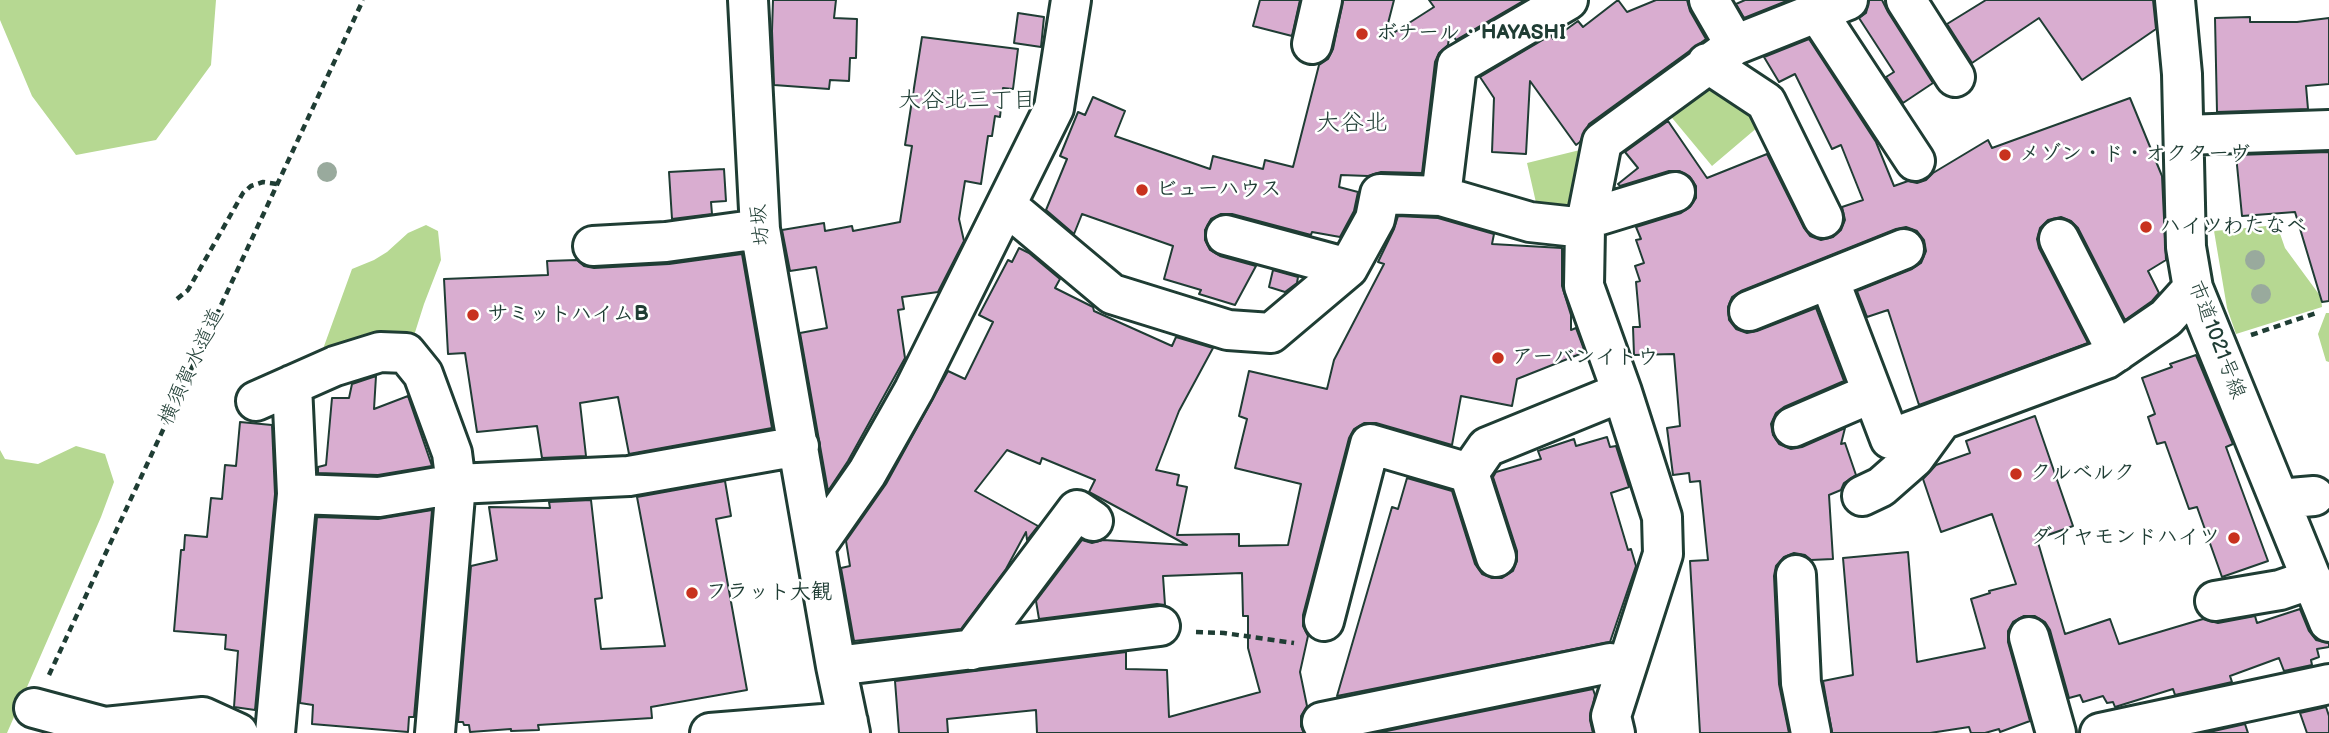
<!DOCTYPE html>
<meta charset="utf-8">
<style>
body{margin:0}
canvas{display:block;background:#fff}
</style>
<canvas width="2329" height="733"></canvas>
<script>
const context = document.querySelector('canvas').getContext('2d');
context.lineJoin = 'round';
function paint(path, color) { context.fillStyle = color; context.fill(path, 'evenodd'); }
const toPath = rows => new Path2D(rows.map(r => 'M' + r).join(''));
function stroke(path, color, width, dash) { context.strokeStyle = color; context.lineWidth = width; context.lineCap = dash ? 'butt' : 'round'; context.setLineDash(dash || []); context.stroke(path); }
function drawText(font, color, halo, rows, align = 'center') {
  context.font = font + ' "Balsamiq Sans","Klee One",sans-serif'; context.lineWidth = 5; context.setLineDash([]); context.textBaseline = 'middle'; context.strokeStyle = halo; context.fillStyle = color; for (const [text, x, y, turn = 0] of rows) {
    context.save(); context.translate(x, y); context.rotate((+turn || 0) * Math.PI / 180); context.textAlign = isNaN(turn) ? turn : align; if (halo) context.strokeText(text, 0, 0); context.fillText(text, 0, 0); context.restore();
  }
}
const green = toPath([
 [0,0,216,0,211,65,156,140,76,155,32,96,0,20],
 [1709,84,1765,121,1712,166,1668,113],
 [1584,149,1569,209,1537,207,1527,163],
 [426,225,438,231,441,260,424,304,411,345,319,360,352,269,374,260,387,252,408,233],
 [2277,225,2285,248,2321,297,2322,307,2236,334,2227,308,2214,231],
 [2326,313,2329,313,2329,362,2326,361,2318,334],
 [76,446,105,454,114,482,101,517,7,733,0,733,0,450,5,459,38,464]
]);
const building = toPath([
 [773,0,836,0,834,18,857,19,856,58,850,58,849,81,830,80,829,89,774,85,772,31,773,0],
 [1260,0,1300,0,1292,36,1253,26,1260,0],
 [1343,0,1394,0,1384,39,1434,7,1429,0,1525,0,1456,40,1450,31,1448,45,1439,53,1435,62,1422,173,1381,172,1368,176,1341,175,1339,187,1358,192,1354,211,1340,237,1312,232,1311,235,1232,214,1221,214,1211,219,1205,230,1205,240,1210,250,1220,256,1256,266,1235,305,1199,294,1201,290,1164,279,1173,246,1082,214,1074,234,1046,210,1067,159,1060,156,1078,112,1085,115,1093,97,1125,111,1115,136,1210,169,1213,156,1263,169,1265,160,1293,167,1319,65,1328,59,1333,49,1343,0],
 [1618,0,1627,12,1656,0,1687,0,1690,11,1706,39,1589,124,1580,142,1576,145,1530,81,1526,154,1492,152,1494,98,1480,77,1551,35,1553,39,1578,21,1583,27,1618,0],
 [1745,0,1789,0,1744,18,1736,4,1745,0],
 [1869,0,1882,0,1888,12,1933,83,1903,103,1886,77,1894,72,1859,18,1866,13,1869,0],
 [1986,0,2153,0,2156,29,2082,80,2039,18,1972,63,1947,24,1986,0],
 [1018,13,1044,17,1041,47,1014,43,1018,13],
 [2250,17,2250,22,2297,22,2329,18,2329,84,2306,86,2308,109,2217,112,2215,18,2250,17],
 [922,37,1018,49,1013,89,1003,88,1000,117,995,116,992,136,988,136,981,184,965,181,959,219,964,241,938,292,902,297,904,309,898,310,905,358,848,461,828,491,800,333,827,328,816,267,790,271,782,230,824,223,825,231,852,226,853,231,900,222,912,146,905,145,922,37],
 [1809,39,1876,142,1894,186,1908,181,1917,183,1926,180,1933,173,1988,140,1992,148,2130,98,2162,176,2166,260,2148,271,2159,293,2152,301,2125,320,2078,228,2071,221,2061,217,2048,220,2040,228,2037,239,2039,248,2088,343,1919,405,1888,310,1867,317,1857,291,1912,269,1921,263,1926,251,1924,240,1917,231,1906,227,1896,229,1741,291,1732,297,1728,307,1729,320,1736,329,1747,333,1757,331,1816,308,1844,381,1784,407,1776,413,1771,424,1773,435,1779,444,1791,449,1802,447,1845,428,1841,444,1845,443,1856,475,1844,483,1841,490,1829,495,1833,559,1811,560,1805,555,1794,553,1784,557,1776,566,1774,576,1779,684,1789,733,1700,733,1690,561,1708,560,1700,481,1690,482,1689,473,1673,475,1667,428,1680,426,1674,354,1634,355,1633,327,1640,327,1636,282,1640,281,1635,266,1644,263,1636,240,1641,239,1636,227,1681,213,1690,207,1696,198,1696,186,1690,177,1679,171,1669,171,1620,186,1618,184,1638,168,1625,152,1668,121,1707,178,1767,154,1804,228,1810,236,1821,240,1833,237,1841,230,1845,220,1842,207,1863,200,1841,145,1832,149,1795,74,1779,82,1764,57,1809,39],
 [2329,152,2329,301,2322,302,2295,212,2242,216,2236,155,2329,152],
 [724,169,726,201,711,202,712,214,672,219,669,172,724,169],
 [1398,216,1438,218,1494,234,1492,244,1562,248,1562,286,1571,315,1571,330,1576,328,1585,352,1517,379,1512,406,1461,396,1452,445,1376,423,1364,423,1354,429,1349,438,1303,615,1303,626,1308,636,1300,672,1307,706,1301,716,1301,726,1304,733,1037,733,1036,710,947,719,948,733,899,733,895,681,1126,652,1126,669,1167,670,1169,717,1260,692,1248,648,1248,616,1243,616,1242,573,1163,576,1165,605,1157,604,1039,619,1036,601,1082,540,1092,543,1103,540,1187,545,1089,492,1095,480,1042,458,1040,464,1007,450,975,491,1038,526,1027,540,1026,532,1006,569,961,629,854,641,841,568,850,566,846,541,886,484,948,371,965,379,993,322,979,315,1008,260,1012,262,1019,248,1029,253,1060,279,1055,288,1093,307,1094,311,1172,346,1176,337,1213,348,1179,411,1156,470,1179,475,1177,485,1187,487,1177,535,1239,534,1239,546,1288,545,1301,484,1235,468,1247,419,1239,416,1249,371,1327,389,1334,360,1384,264,1378,262,1394,229,1398,216],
 [742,254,772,428,629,454,618,397,580,403,586,456,542,458,537,426,477,432,465,353,448,354,444,279,548,275,547,261,577,260,584,266,594,268,669,264,742,254],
 [1273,270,1298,277,1297,283,1285,292,1269,287,1273,270],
 [2196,355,2233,444,2226,447,2268,561,2222,577,2197,507,2189,509,2165,442,2157,444,2148,417,2155,414,2142,378,2172,367,2170,364,2196,355],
 [376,376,374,409,408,396,432,466,378,475,318,473,318,467,326,465,332,398,349,398,352,384,376,376],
 [2035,416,2073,526,2037,539,2065,634,2110,619,2119,644,2203,619,2218,623,2255,616,2257,623,2300,609,2309,631,2316,640,2329,643,2329,647,2317,649,2319,657,2311,660,2312,665,2284,671,2279,658,2230,676,2232,682,2175,695,2173,689,2115,707,2113,702,2107,703,2103,696,2083,702,2080,695,2069,698,2050,630,2045,622,2035,616,2024,616,2013,622,2008,631,2008,642,2030,721,2000,732,1999,729,1985,733,1971,733,1969,727,1930,733,1832,733,1823,681,1853,675,1843,558,1908,552,1917,662,1985,648,1971,599,1990,593,1989,591,2016,584,1992,514,1941,532,1923,479,1936,465,1970,453,1966,441,2035,416],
 [240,422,272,425,275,494,255,710,234,707,238,651,225,649,226,635,174,631,181,550,184,550,185,535,207,537,211,498,222,499,225,465,236,466,240,422],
 [1607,437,1610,447,1616,446,1629,487,1611,493,1628,550,1631,549,1636,566,1610,642,1337,696,1392,507,1398,509,1407,478,1452,491,1475,564,1482,574,1492,578,1502,578,1513,571,1517,561,1517,551,1493,477,1496,472,1541,459,1538,451,1574,439,1576,446,1607,437],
 [725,481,731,516,716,519,747,690,651,707,652,718,538,725,539,730,511,731,511,729,470,732,469,725,464,725,463,722,458,722,471,566,497,560,489,507,550,508,549,502,591,500,602,598,595,599,601,649,665,646,637,497,725,481],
 [432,510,414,717,409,717,408,732,312,724,313,705,300,703,317,517,378,519,432,510],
 [1593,689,1595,695,1590,720,1593,733,1377,733,1593,689],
 [2326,707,2329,716,2329,733,2307,733,2300,713,2326,707],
 [2245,724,2248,733,2205,733,2245,724]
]);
const path = toPath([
 [177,299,188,290,243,193,251,186,263,182,277,184],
 [2251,335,2319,312],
 [1196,632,1224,633,1294,643],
 [49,675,363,0]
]);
const minor = toPath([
 [748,0,760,229,836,666,850,733],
 [1709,0,1735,45],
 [1906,0,1955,77],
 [2175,0,2182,74,2186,247,2193,288,2329,622],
 [1817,12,1915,161],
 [1312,44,1322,0],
 [1707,63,1766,102,1823,218],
 [2184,135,2329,130],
 [1441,196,1457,65,1568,0],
 [1007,206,1112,294,1228,330,1271,333,1348,268,1375,219,1380,194,1441,196,1530,222,1585,228],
 [1587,219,1675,192],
 [1226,235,1348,268],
 [2059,239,2117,352],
 [593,246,666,242,760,229],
 [1829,279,1890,439,2106,359,2166,318,2193,288],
 [1749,311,1904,249],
 [256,401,335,366,380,352,406,353,423,374,452,453,456,484,435,733],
 [1793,427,1872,393],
 [1469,473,1487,447,1622,392],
 [1469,473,1496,557],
 [297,494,379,497,456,484,629,476,799,446],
 [1862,496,1881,487,1914,458,1941,421],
 [2279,499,2314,496],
 [816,546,867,473,914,390,1054,108,1071,0],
 [1796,575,1801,683,1811,733],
 [2215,601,2280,590,2312,579],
 [1324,621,1370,444,1469,473],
 [2029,637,2056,733],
 [972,650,1077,510,1093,521],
 [836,666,1160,626],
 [34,708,105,727,203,717,238,733],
 [1322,722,1610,663,1626,668],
 [275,733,297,494,292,385],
 [710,733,848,722],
 [1615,733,1611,716,1663,554,1662,517,1622,392,1584,286,1585,228,1602,142,1735,45,1848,0],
 [2100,733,2329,684]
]);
const trees = [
 [327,172],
 [2255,260],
 [2261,294]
];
const markers = [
 [1362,34,7,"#c8321e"],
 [2005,155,7,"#c8321e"],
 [1142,190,7,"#c8321e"],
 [2146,227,7,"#c8321e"],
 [473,315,7,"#c8321e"],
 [1498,358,7,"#c8321e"],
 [2016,474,7,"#c8321e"],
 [2234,538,7,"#c8321e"],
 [692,593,7,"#c8321e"]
];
const poiNames = [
 ["ボナール・HAYASHI",1376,34],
 ["メゾン・ド・オクターヴ",2019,155],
 ["ビューハウス",1156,190],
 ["ハイツわたなべ",2160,227],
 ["サミットハイムB",487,315],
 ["アーバンイトウ",1512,358],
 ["クルベルク",2030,474],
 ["ダイヤモンドハイツ",2220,538,"right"],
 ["フラット大観",706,593]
];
const streetNames = [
 ["坊坂",761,225,-96],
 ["市道1021号線",2216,340,69],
 ["横須賀水道道",192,367,-65]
];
const neighbourhoodNames = [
 ["大谷北三丁目",967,101]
];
const quarterNames = [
 ["大谷北",1352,124]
];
paint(green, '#b6d892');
paint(building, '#d9add0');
stroke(building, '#1f3d34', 2);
stroke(minor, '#1f3d34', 44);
stroke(path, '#1f3d34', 4.5, [7, 5]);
stroke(minor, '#fff', 38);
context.fillStyle = '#99aa9d';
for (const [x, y] of trees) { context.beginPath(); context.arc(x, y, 10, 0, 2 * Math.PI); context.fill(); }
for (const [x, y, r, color] of markers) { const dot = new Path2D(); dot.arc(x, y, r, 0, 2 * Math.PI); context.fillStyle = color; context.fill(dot); stroke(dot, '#fff', 2.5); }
drawText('bold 21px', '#1f3d34', '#fff', poiNames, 'left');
drawText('21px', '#1f3d34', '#fff', streetNames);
drawText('23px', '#1f3d34', '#fff', neighbourhoodNames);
drawText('24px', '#1f3d34', '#fff', quarterNames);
</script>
